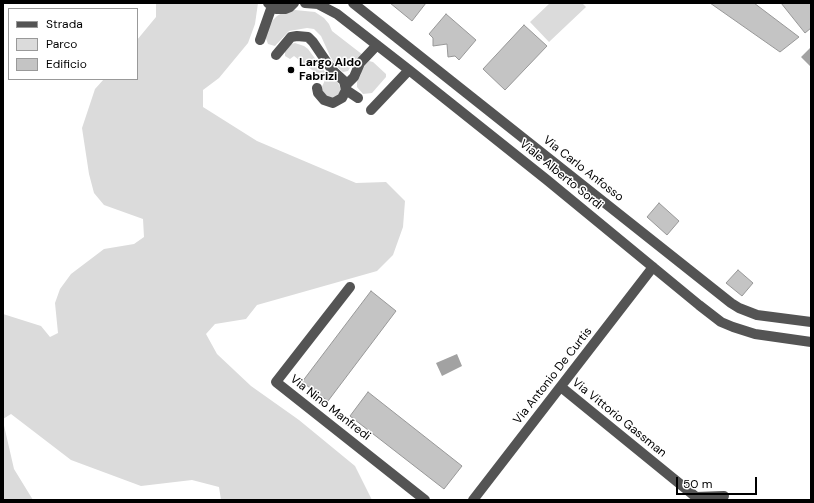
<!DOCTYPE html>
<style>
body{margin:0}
#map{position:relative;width:814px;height:503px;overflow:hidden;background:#fff;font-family:"DM Sans",sans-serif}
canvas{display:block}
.frame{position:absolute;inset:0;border:4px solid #000;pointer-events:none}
.legend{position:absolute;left:8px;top:8px;width:130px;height:72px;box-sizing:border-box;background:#fff;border:1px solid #999;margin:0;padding:5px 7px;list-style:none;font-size:12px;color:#000}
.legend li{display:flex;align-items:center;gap:8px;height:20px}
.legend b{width:20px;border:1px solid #999}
.scale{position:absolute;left:676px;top:477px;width:81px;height:18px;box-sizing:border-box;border:2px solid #000;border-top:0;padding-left:5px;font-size:12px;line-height:14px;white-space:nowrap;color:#000;-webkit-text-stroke:3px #fff;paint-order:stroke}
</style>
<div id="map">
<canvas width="814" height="503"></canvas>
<div class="frame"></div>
<ul class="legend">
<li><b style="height:5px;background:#545454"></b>Strada</li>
<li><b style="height:11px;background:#dbdbdb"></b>Parco</li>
<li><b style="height:11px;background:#c4c4c4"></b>Edificio</li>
</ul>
<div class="scale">50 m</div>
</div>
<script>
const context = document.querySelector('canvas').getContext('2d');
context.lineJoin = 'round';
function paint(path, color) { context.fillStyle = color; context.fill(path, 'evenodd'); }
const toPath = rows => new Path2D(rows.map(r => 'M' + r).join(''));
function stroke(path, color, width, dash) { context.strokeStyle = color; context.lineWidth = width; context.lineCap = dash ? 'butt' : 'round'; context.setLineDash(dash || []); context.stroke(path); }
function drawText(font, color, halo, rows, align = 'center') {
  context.font = font + ' "DM Sans",sans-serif'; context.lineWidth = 3; context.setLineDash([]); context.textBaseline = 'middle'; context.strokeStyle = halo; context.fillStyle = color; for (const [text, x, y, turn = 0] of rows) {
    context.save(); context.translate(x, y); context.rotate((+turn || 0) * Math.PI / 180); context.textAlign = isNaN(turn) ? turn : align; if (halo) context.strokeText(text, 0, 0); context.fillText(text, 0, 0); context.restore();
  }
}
const green = toPath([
 [156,3,258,3,255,24,248,43,219,78,203,90,203,107,257,141,356,183,386,182,405,201,403,227,393,255,377,271,257,305,246,319,215,324,206,334,217,354,251,386,299,420,355,466,372,500,221,500,219,487,192,480,141,486,71,460,11,414,3,419,3,314,41,326,50,337,58,333,55,303,60,289,71,274,104,249,134,244,144,237,143,219,104,205,94,193,89,174,82,128,95,89,104,79,137,79,137,40,156,17],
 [550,3,582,3,586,7,549,42,530,22],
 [295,10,315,12,324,18,329,24,332,31,363,55,359,61,353,63,348,71,343,72,336,66,330,56,321,36,314,29,307,28,289,31,275,46,268,44,265,36,267,31,273,20,277,16,282,13],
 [295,43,304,46,308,49,328,76,337,81,341,89,338,95,333,98,327,97,321,89,325,80,294,56,290,59,285,56,285,51,291,44],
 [369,61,373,62,386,74,386,77,372,93,363,94,357,87,357,82,361,74,361,70],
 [3,421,14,469,33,500,3,500]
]);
const water = toPath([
 [810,48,811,49,811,67,801,57],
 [457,354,462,366,442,376,436,363]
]);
const building = toPath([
 [390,3,426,3,412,21,390,3],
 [710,3,754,3,799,37,780,52,710,3],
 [781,3,811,3,811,28,805,33,781,3],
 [446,14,476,40,459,60,455,56,448,57,447,44,433,46,433,38,429,34,446,14],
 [524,25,547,46,505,90,483,69,524,25],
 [659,203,679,221,667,235,647,217,659,203],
 [738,270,753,283,742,296,726,283,738,270],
 [371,291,396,311,328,401,302,382,371,291],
 [368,392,462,466,444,489,350,416,368,392]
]);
const minor = toPath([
 [268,3,277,9,285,9,290,7,294,3],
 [305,3,318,4,337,14,409,70,547,180,699,305,721,322,733,327,755,334,811,342],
 [353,3,731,303,739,308,757,315,811,322],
 [260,40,272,6],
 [276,55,291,37,297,36,308,37,313,42,332,70,344,81,346,90,342,98,333,103,324,100,318,93,317,88],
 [346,85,354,77,360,63,377,45],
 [346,90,358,98],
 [371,110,409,70],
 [350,287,276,382,425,500],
 [561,387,696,497,724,496],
 [473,500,653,267]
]);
const markers = [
 [291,70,4,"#000"]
];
const poiNames = [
 ["Largo Aldo",299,63],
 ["Fabrizi",299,77]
];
const streetNames = [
 ["Via Carlo Anfosso",583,169,38],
 ["Viale Alberto Sordi",561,175,39],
 ["Via Antonio De Curtis",553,376,-52],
 ["Via Nino Manfredi",330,408,38],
 ["Via Vittorio Gassman",619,418,39]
];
paint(green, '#dbdbdb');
paint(water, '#a2a2a2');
paint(building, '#c4c4c4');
stroke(building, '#989898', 1);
stroke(minor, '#545454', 10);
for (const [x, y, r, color] of markers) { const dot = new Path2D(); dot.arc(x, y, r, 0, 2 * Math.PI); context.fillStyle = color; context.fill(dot); stroke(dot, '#fff', 1.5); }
drawText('bold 12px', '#000', '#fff', poiNames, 'left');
drawText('12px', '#000', '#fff', streetNames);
</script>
